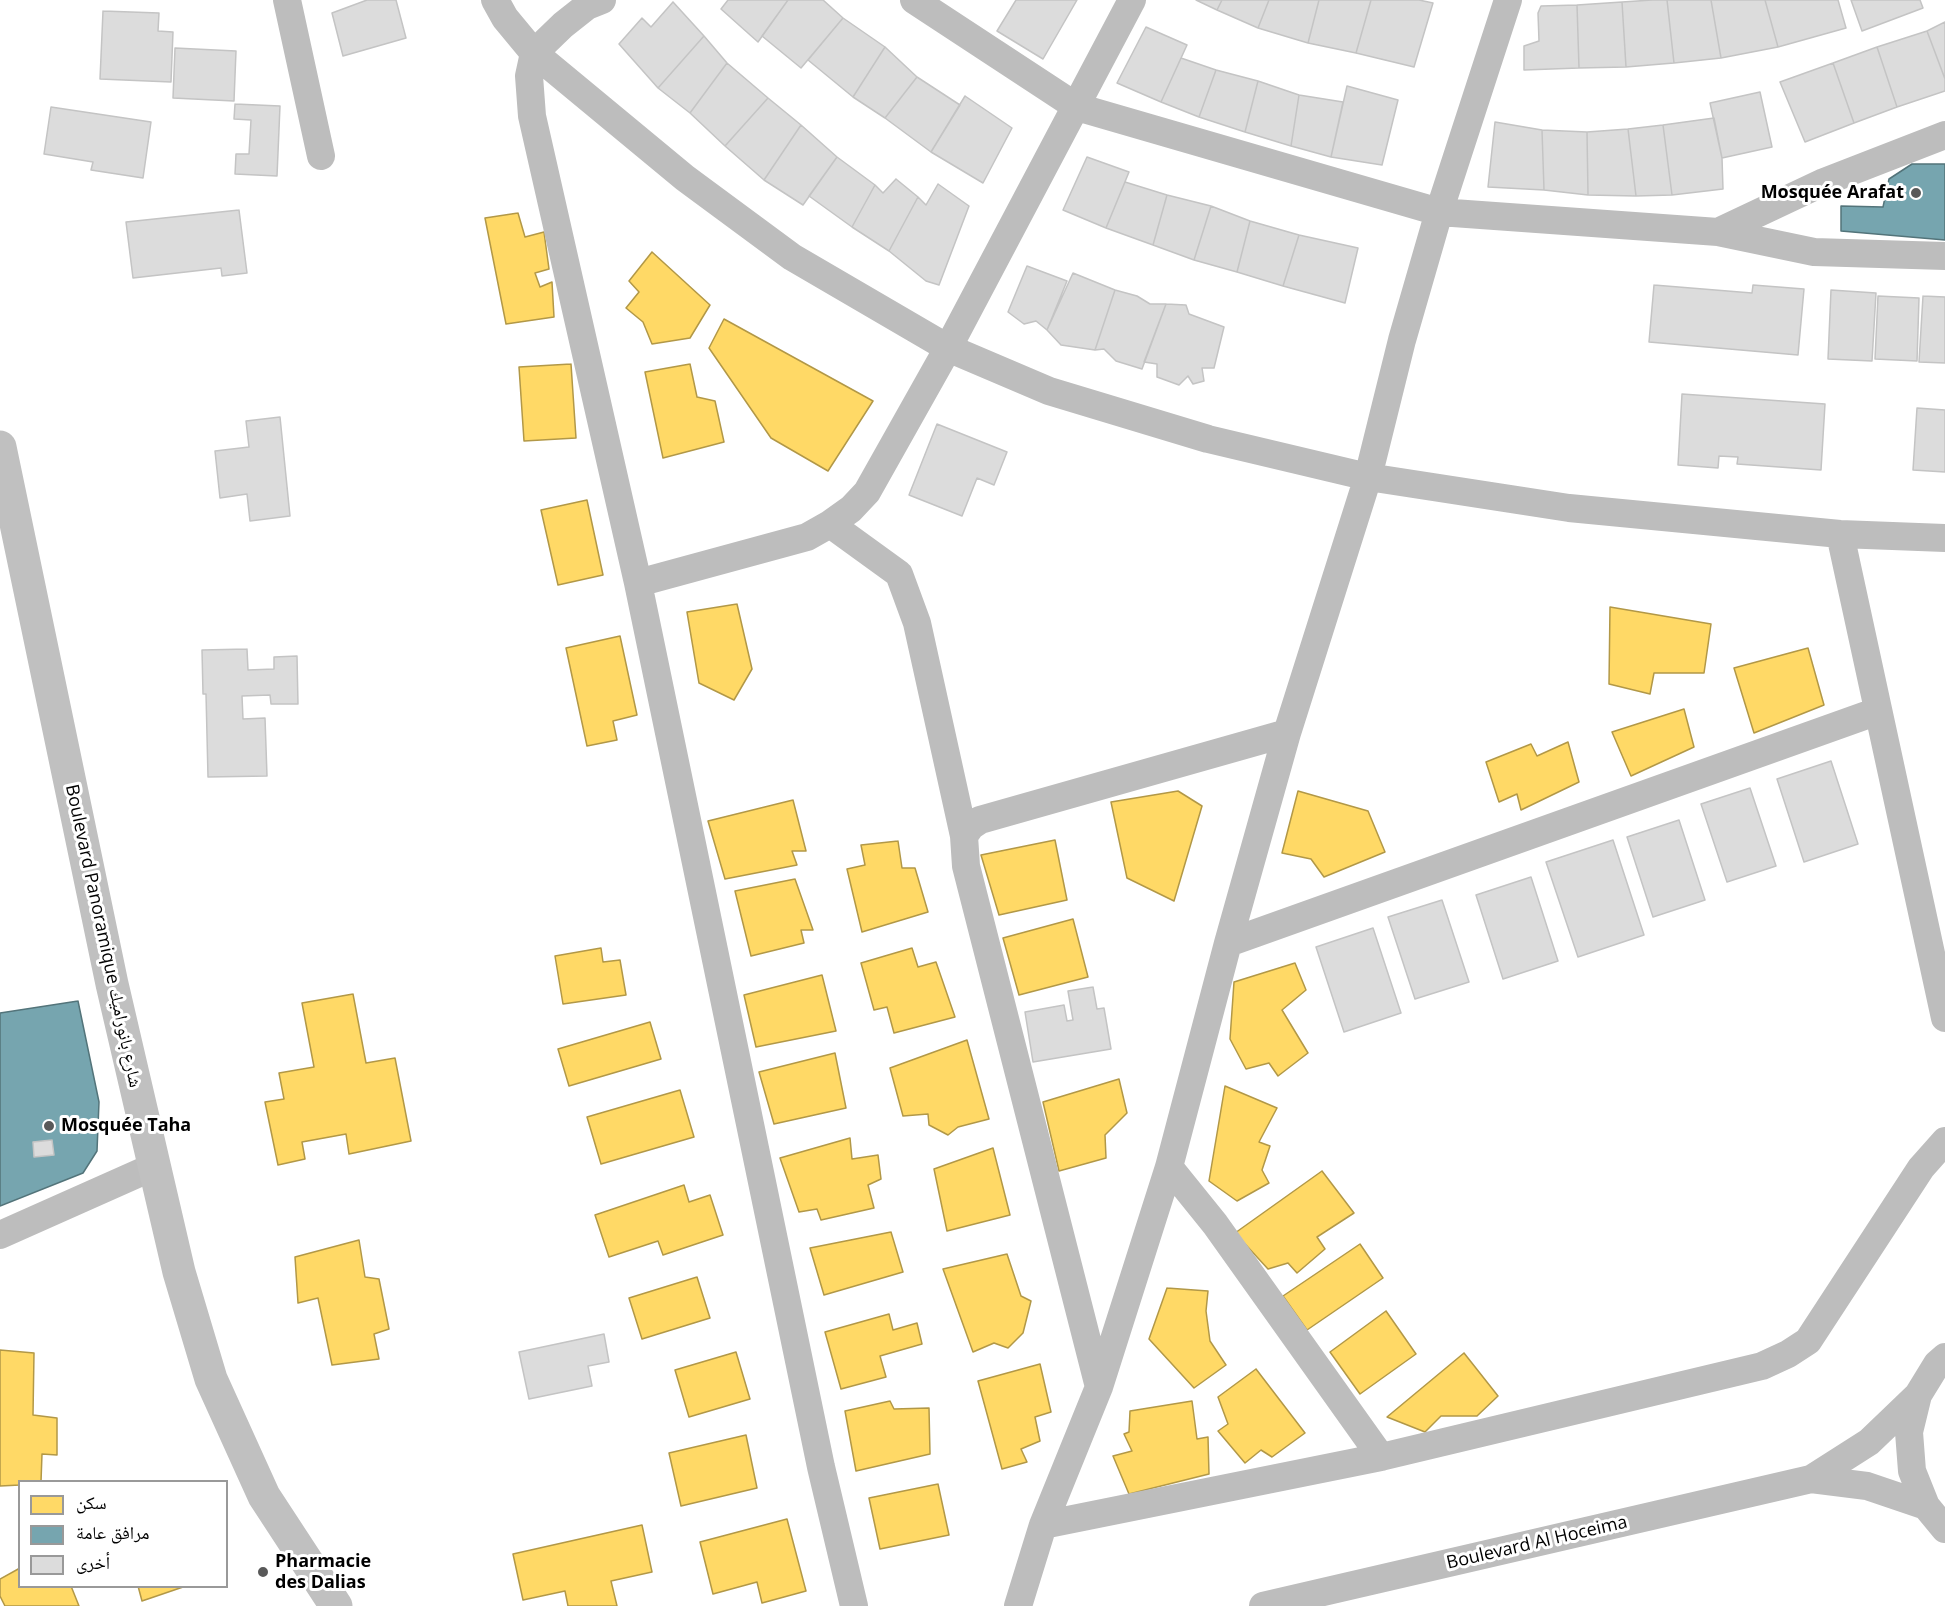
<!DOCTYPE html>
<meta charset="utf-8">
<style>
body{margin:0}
#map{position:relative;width:1945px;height:1606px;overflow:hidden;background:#fff;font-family:"Open Sans","Noto Naskh Arabic",sans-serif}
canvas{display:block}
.legend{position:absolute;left:18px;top:1480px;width:210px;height:108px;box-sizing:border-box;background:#fff;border:2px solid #999;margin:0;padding:8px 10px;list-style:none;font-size:18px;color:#000}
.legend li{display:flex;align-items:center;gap:12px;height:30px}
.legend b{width:30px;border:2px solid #999}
</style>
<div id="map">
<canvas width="1945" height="1606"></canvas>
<ul class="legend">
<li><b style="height:16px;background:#ffd966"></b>سكن</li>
<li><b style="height:16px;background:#76a5af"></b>مرافق عامة</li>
<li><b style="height:16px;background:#dcdcdc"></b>أخرى</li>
</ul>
</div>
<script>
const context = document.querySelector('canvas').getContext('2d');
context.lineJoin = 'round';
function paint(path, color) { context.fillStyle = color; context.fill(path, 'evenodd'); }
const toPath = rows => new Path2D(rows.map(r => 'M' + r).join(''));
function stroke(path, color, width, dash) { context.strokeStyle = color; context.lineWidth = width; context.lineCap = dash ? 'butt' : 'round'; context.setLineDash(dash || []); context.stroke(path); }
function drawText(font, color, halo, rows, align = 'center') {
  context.font = font + ' "Open Sans","Noto Naskh Arabic",sans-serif'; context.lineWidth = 6; context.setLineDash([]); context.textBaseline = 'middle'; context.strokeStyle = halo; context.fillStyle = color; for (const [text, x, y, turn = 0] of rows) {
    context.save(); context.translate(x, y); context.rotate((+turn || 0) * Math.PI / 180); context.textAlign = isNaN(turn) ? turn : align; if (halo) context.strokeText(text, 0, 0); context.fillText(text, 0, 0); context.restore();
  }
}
const homes = toPath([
 [518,213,525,237,544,232,549,269,535,273,540,287,552,282,554,317,506,324,485,218,518,213],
 [652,252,710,305,690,338,652,344,643,322,626,308,639,292,629,281,652,252],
 [724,319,873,401,828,471,771,438,709,348,724,319],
 [571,364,576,438,524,441,519,367,571,364],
 [690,364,697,397,715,401,724,442,663,458,645,372,690,364],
 [587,500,603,575,558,585,541,510,587,500],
 [737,604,752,669,734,700,699,683,687,612,737,604],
 [1610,607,1711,624,1704,673,1654,673,1650,694,1609,684,1610,607],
 [620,636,637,715,613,721,617,740,587,746,566,648,620,636],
 [1808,648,1824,705,1754,733,1734,668,1808,648],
 [1684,709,1694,747,1631,776,1612,732,1684,709],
 [1568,742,1579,782,1521,810,1517,794,1499,802,1486,762,1531,744,1537,756,1568,742],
 [1178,791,1202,806,1174,901,1127,878,1111,802,1178,791],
 [1298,791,1368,811,1385,852,1324,877,1311,859,1282,853,1298,791],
 [793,800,806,851,792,851,797,865,725,879,708,821,793,800],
 [1055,840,1067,900,999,915,981,855,1055,840],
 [898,841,902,868,915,868,928,912,862,932,847,869,865,865,861,845,898,841],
 [795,879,813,930,801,930,804,943,751,956,735,891,795,879],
 [1073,919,1088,977,1019,995,1003,938,1073,919],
 [601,948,603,962,620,960,626,995,563,1004,555,956,601,948],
 [912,948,918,967,936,962,955,1017,894,1033,887,1007,874,1010,861,963,912,948],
 [1295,963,1306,990,1282,1010,1308,1053,1278,1076,1269,1063,1246,1069,1230,1039,1234,982,1295,963],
 [822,975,836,1031,756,1047,744,995,822,975],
 [353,994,366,1063,395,1058,411,1141,349,1154,346,1134,302,1142,305,1159,278,1165,265,1102,284,1099,279,1073,314,1067,302,1003,353,994],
 [650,1022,661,1059,569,1086,558,1049,650,1022],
 [967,1040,989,1119,958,1127,948,1135,929,1125,928,1114,903,1116,890,1068,967,1040],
 [835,1053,846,1108,774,1124,759,1072,835,1053],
 [1119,1079,1127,1113,1105,1135,1106,1158,1059,1171,1043,1102,1119,1079],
 [1225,1086,1277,1108,1259,1142,1270,1146,1262,1170,1269,1183,1237,1201,1209,1181,1225,1086],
 [680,1090,694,1137,601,1164,587,1117,680,1090],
 [850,1138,852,1159,878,1155,881,1179,868,1185,874,1208,821,1220,817,1209,799,1212,780,1158,850,1138],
 [993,1148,1010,1215,947,1231,934,1169,993,1148],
 [1322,1171,1354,1213,1317,1237,1325,1249,1297,1273,1288,1263,1268,1269,1235,1233,1322,1171],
 [684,1185,689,1202,710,1195,723,1235,663,1255,658,1241,609,1257,595,1215,684,1185],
 [891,1232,903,1272,824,1295,810,1248,891,1232],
 [359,1240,365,1277,379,1279,389,1329,374,1334,379,1359,332,1365,318,1298,298,1303,295,1257,359,1240],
 [1360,1244,1383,1278,1307,1330,1283,1296,1360,1244],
 [1007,1254,1021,1296,1031,1301,1023,1333,1008,1348,994,1343,973,1352,943,1269,1007,1254],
 [697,1277,710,1318,642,1339,629,1298,697,1277],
 [1167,1288,1208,1291,1206,1311,1210,1341,1226,1365,1194,1388,1149,1339,1167,1288],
 [1386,1311,1416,1354,1360,1394,1330,1352,1386,1311],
 [889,1314,893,1330,917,1323,922,1344,880,1356,886,1377,841,1389,825,1332,889,1314],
 [0,1350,34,1353,33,1415,57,1418,57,1455,42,1454,41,1482,20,1482,20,1485,0,1486,0,1350],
 [736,1352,750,1399,689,1417,675,1370,736,1352],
 [1464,1353,1498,1396,1477,1416,1441,1416,1425,1432,1387,1417,1464,1353],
 [1040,1364,1051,1412,1035,1417,1040,1441,1021,1449,1027,1462,1002,1469,978,1381,1040,1364],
 [1256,1369,1305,1433,1272,1457,1261,1450,1245,1463,1218,1431,1228,1424,1218,1397,1256,1369],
 [890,1401,894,1409,929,1408,930,1454,856,1471,845,1411,890,1401],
 [1192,1401,1197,1439,1208,1437,1209,1474,1129,1494,1113,1456,1132,1451,1124,1434,1129,1432,1130,1411,1192,1401],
 [746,1435,757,1488,681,1506,669,1453,746,1435],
 [938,1484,949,1535,880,1549,869,1498,938,1484],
 [787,1519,806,1591,762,1603,757,1582,713,1594,700,1542,787,1519],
 [642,1525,652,1572,611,1581,617,1606,568,1606,565,1591,523,1600,513,1554,642,1525],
 [20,1568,20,1586,71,1586,79,1606,5,1606,0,1596,0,1579,20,1568],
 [138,1586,186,1586,142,1601,138,1586]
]);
const public = toPath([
 [1912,164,1945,164,1945,240,1841,231,1841,206,1883,207,1889,179,1912,164],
 [78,1001,99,1102,97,1151,83,1173,0,1206,0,1013,78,1001]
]);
const building = toPath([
 [367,0,396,0,406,38,343,56,332,13,367,0],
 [728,0,788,0,758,42,721,9,728,0],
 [788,0,823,0,843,18,801,68,762,36,788,0],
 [1016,0,1077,0,1043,59,997,31,1016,0],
 [1196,0,1222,0,1217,10,1196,0],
 [1222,0,1269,0,1258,28,1217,10,1222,0],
 [1269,0,1319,0,1308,43,1258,28,1269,0],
 [1319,0,1371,0,1356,53,1308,43,1319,0],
 [1371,0,1419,0,1433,3,1414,67,1356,53,1371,0],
 [1652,0,1667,0,1674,63,1626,67,1622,2,1652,0],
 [1667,0,1711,0,1721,58,1674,63,1667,0],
 [1711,0,1765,0,1778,47,1721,58,1711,0],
 [1765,0,1838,0,1846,28,1778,47,1765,0],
 [1851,0,1920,0,1923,8,1862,31,1851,0],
 [673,2,704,36,658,88,619,44,642,18,651,27,673,2],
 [1622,2,1626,67,1579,68,1577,5,1622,2],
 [1577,5,1579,68,1524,70,1524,46,1539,41,1538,13,1541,6,1577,5],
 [103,11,159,13,158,31,173,32,171,82,100,79,103,11],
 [843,18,885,47,853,97,808,60,843,18],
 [1945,22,1945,79,1927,31,1945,22],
 [1146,27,1187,45,1161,102,1117,83,1146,27],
 [1927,31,1945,79,1945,91,1897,107,1877,47,1927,31],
 [704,36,727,63,690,113,658,88,704,36],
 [885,47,917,77,885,118,853,97,885,47],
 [1877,47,1897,107,1854,123,1833,63,1877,47],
 [175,48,236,51,234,101,173,98,175,48],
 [1181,58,1216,70,1199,117,1161,102,1181,58],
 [727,63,768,98,725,146,690,113,727,63],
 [1833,63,1854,123,1805,142,1780,82,1833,63],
 [1216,70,1258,81,1245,132,1199,117,1216,70],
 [917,77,960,105,931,152,885,118,917,77],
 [1258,81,1299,95,1291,146,1245,132,1258,81],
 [1347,86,1398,100,1382,165,1331,157,1347,86],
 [1760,92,1772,147,1722,158,1710,103,1760,92],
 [1299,95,1343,102,1331,157,1291,146,1299,95],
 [965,96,1012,128,983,183,931,152,965,96],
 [768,98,801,125,764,180,725,146,768,98],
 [235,104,280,106,277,176,235,174,236,154,249,154,251,120,234,119,235,104],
 [51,107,151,122,143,178,91,170,93,162,44,154,51,107],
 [1714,118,1722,158,1723,189,1672,195,1663,125,1714,118],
 [1495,122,1542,130,1544,190,1488,187,1495,122],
 [801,125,837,157,803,205,764,180,801,125],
 [1663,125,1672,195,1636,196,1628,129,1663,125],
 [1628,129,1636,196,1588,195,1587,132,1628,129],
 [1542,130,1587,132,1588,195,1544,190,1542,130],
 [837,157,875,185,852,227,809,196,837,157],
 [1087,157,1129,172,1106,228,1063,210,1087,157],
 [896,179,918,197,889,251,852,227,875,185,883,193,896,179],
 [1125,182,1167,195,1153,245,1106,228,1125,182],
 [938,184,969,206,939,285,926,281,889,251,918,197,926,205,938,184],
 [1167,195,1211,206,1194,260,1153,245,1167,195],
 [1211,206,1250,221,1237,272,1194,260,1211,206],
 [239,210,247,273,222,276,221,268,133,278,126,222,239,210],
 [1250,221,1299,235,1283,286,1237,272,1250,221],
 [1299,235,1358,248,1345,303,1283,286,1299,235],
 [1027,266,1067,281,1047,330,1036,321,1024,324,1008,312,1027,266],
 [1073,273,1115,290,1095,350,1061,345,1047,330,1073,273],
 [1654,285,1752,293,1753,285,1804,289,1798,355,1649,342,1654,285],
 [1115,290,1137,296,1150,304,1166,304,1142,369,1116,361,1104,349,1095,350,1115,290],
 [1831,290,1876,293,1872,361,1828,359,1831,290],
 [1878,296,1919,298,1917,361,1875,359,1878,296],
 [1923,296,1945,297,1945,363,1919,362,1923,296],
 [1166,304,1186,305,1189,314,1224,327,1214,368,1202,368,1204,381,1193,384,1188,376,1179,385,1157,377,1157,364,1144,362,1166,304],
 [1682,394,1825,404,1821,470,1737,464,1738,457,1719,456,1718,468,1678,465,1682,394],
 [1917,408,1945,410,1945,472,1913,470,1917,408],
 [280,417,290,516,250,521,247,494,220,498,215,451,249,447,246,421,280,417],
 [937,424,1007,452,994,485,977,478,962,516,909,495,937,424],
 [247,649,248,670,274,669,274,657,297,656,298,704,271,704,270,695,242,696,243,719,265,718,267,776,208,777,206,694,203,694,202,650,247,649],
 [1831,761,1858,844,1804,862,1777,779,1831,761],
 [1750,788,1776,866,1727,882,1701,804,1750,788],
 [1679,820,1705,900,1653,917,1627,837,1679,820],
 [1613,840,1644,935,1578,957,1546,862,1613,840],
 [1531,877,1558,961,1503,979,1476,895,1531,877],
 [1442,900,1469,982,1415,999,1388,917,1442,900],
 [1373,928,1401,1013,1344,1032,1316,947,1373,928],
 [1093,987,1097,1009,1104,1008,1111,1049,1033,1062,1025,1012,1064,1005,1067,1021,1073,1020,1068,991,1093,987],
 [52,1140,54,1155,34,1157,33,1142,52,1140],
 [604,1334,609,1362,588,1366,592,1386,529,1399,519,1352,604,1334]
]);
const street = toPath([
 [287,0,321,156],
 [495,0,505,18,534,53,685,178,792,257,948,348,1049,391,1208,439,1368,477,1569,508,1840,534,1945,538],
 [602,0,587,6,563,25,534,53,529,76,532,116,638,583,821,1467,854,1606],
 [914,0,1077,107,1439,212,1718,232,1824,182,1945,135],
 [1718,232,1814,252,1945,256],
 [830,524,899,574,917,623,964,836,966,866,1099,1387],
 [1840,534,1945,1018],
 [638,583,807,537,830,524,851,509,867,492,948,348,1132,0],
 [964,836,971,826,980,820,1287,733],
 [1228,943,1878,711],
 [1169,1167,1215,1224,1381,1457],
 [0,1235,155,1166],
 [1945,1357,1937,1364,1918,1395,1909,1432,1912,1471,1926,1506,1945,1529],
 [1811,1479,1867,1486,1926,1506],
 [1043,1525,1381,1457,1762,1366,1788,1354,1808,1341,1921,1168,1945,1141],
 [1018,1606,1043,1525,1099,1387,1169,1167,1228,943,1287,733,1368,477,1402,340,1439,212,1508,0],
 [1263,1606,1811,1479,1869,1442,1918,1395]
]);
const secondary = toPath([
 [0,447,112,984,179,1272,211,1379,264,1496,336,1606]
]);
const markers = [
 [1916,193,6,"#595959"],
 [49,1126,6,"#595959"],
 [263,1572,6,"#595959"]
];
const poiNames = [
 ["Mosquée Arafat",1904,193,"right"],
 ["Mosquée Taha",61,1126],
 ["Pharmacie",275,1562],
 ["des Dalias",275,1583]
];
const streetNames = [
 ["Boulevard Panoramique شارع بانوراميك",103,936,78],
 ["Boulevard Al Hoceima",1537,1543,-13]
];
paint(homes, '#ffd966');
stroke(homes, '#b29847', 1.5);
paint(public, '#76a5af');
stroke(public, '#53747a', 1.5);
paint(building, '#dcdcdc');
stroke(building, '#c4c4c4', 1.5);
stroke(street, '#bdbdbd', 28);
stroke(secondary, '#c0c0c0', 33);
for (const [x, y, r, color] of markers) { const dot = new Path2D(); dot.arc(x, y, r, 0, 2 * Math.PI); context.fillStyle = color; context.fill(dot); stroke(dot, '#fff', 2); }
drawText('bold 18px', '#000', '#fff', poiNames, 'left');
drawText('18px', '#000', '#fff', streetNames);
</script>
